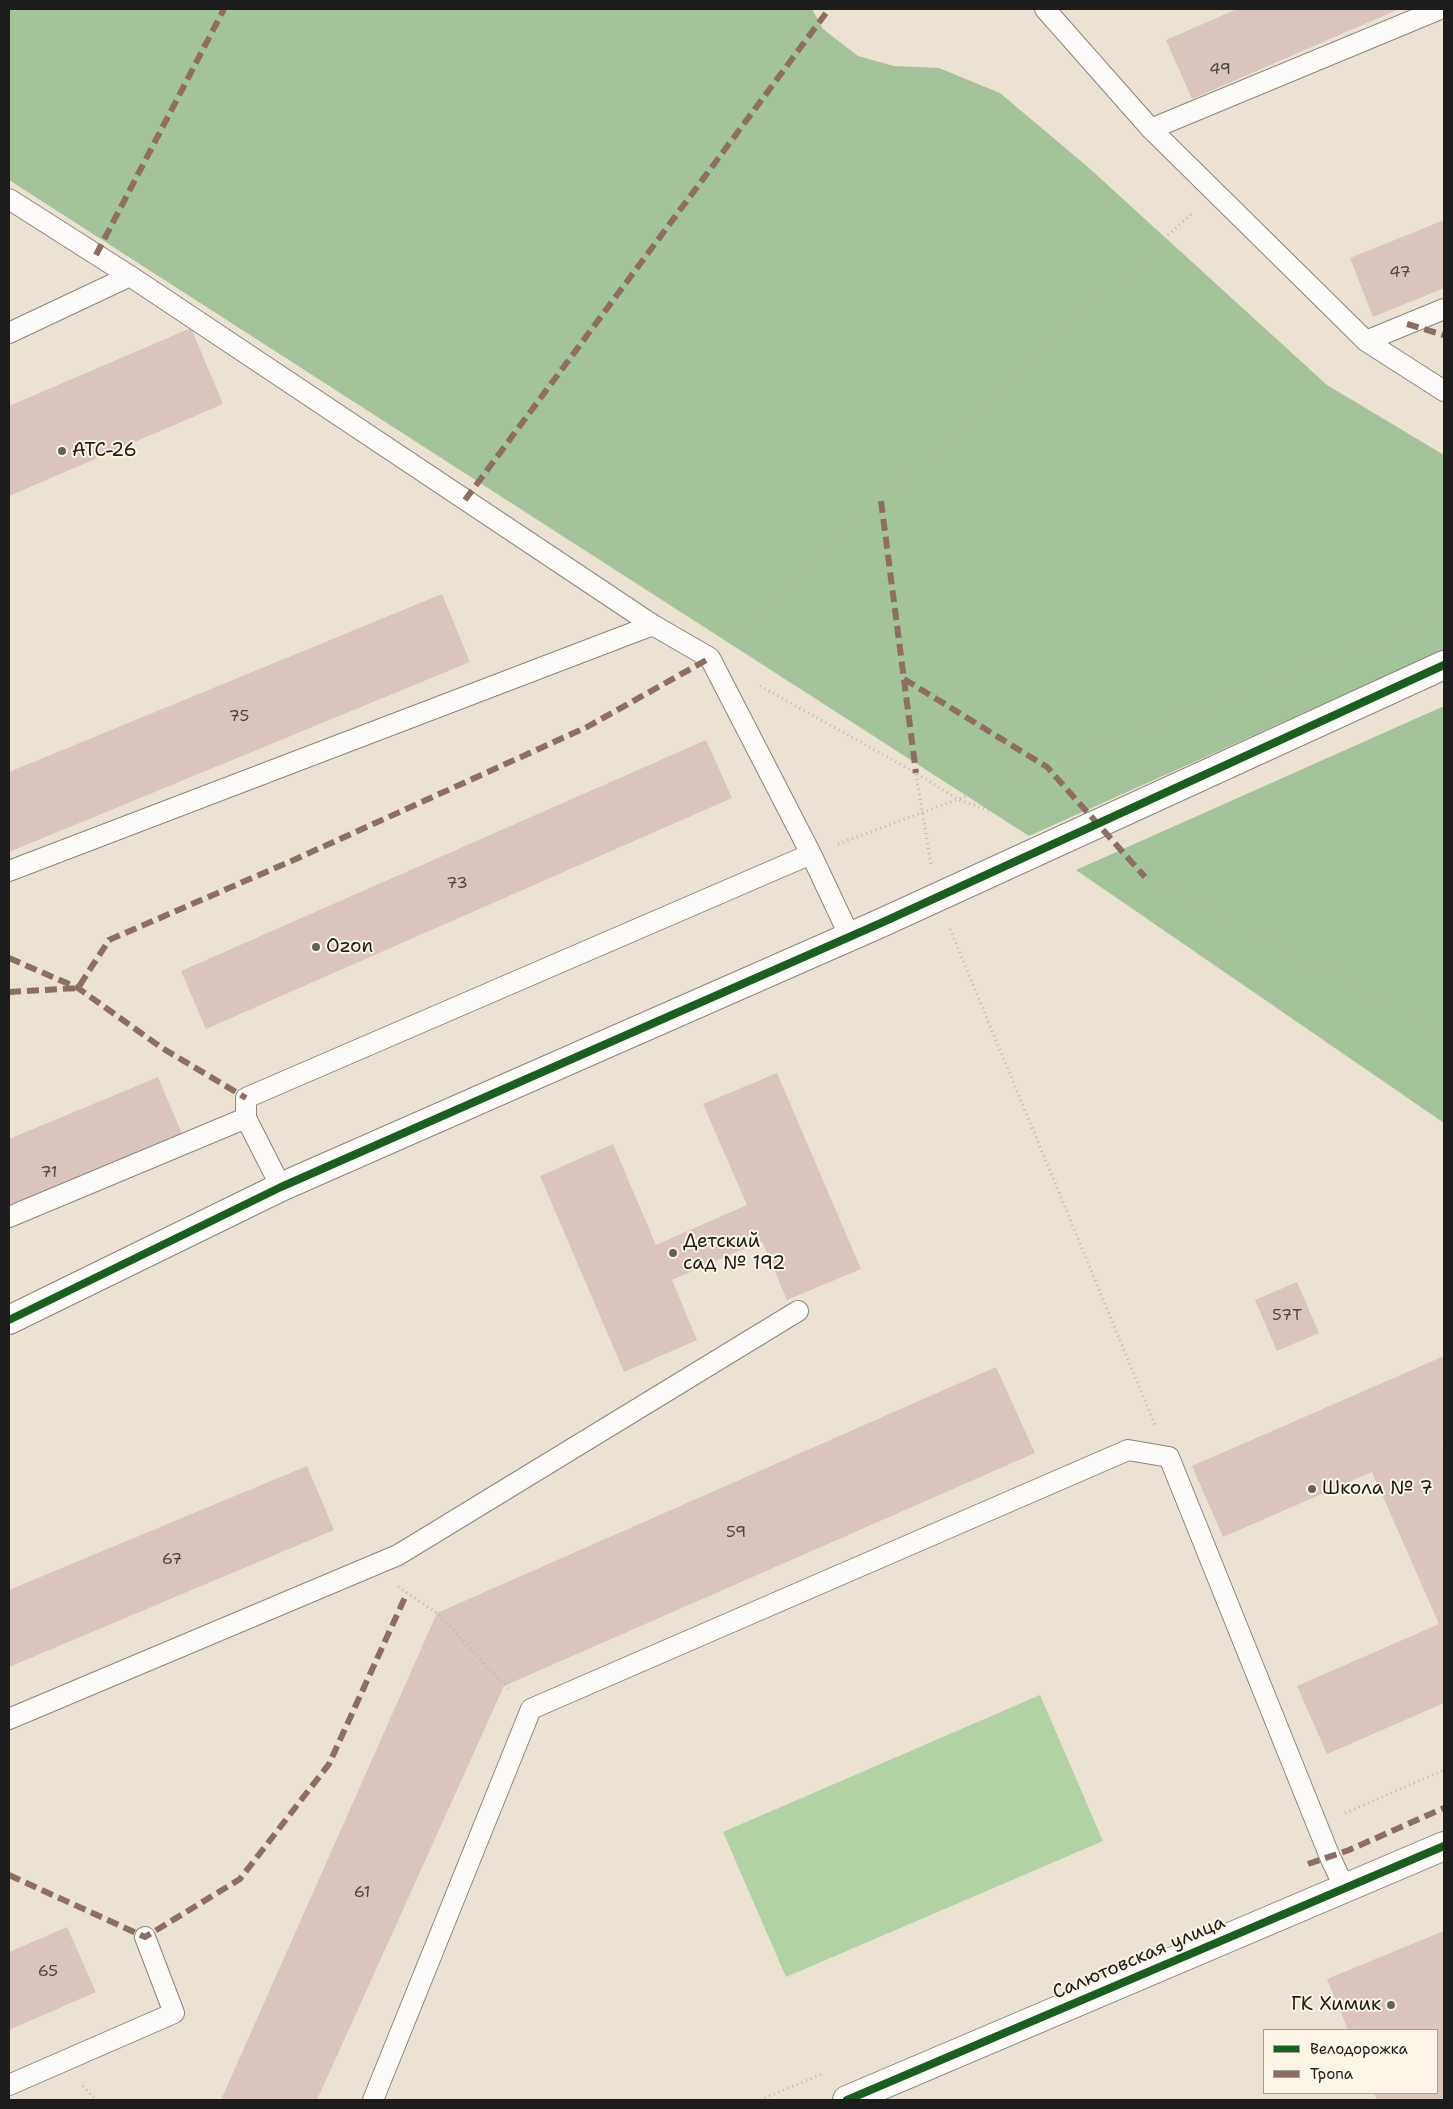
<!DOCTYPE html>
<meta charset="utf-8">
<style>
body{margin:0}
#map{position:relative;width:1453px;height:2109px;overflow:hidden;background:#ebe2d4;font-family:"Shantell Sans",sans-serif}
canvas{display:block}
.frame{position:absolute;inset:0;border:10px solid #1c1c1c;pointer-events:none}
.legend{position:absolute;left:1263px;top:2029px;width:175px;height:65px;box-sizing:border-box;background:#fcf5e5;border:1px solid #a29e95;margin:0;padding:6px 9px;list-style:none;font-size:15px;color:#1c1c1c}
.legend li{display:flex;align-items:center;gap:10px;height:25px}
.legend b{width:25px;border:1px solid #a29e95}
</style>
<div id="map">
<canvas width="1453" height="2109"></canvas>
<div class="frame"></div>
<ul class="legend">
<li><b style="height:6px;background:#1b5e20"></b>Велодорожка</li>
<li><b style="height:6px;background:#8d6e63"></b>Тропа</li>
</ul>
</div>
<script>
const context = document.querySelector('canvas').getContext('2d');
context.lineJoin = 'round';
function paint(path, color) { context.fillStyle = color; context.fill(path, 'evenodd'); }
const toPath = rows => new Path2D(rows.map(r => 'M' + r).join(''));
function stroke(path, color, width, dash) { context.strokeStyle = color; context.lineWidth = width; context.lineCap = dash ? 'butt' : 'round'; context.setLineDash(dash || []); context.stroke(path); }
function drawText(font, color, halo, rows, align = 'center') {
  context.font = font + ' "Shantell Sans",sans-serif'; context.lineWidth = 4; context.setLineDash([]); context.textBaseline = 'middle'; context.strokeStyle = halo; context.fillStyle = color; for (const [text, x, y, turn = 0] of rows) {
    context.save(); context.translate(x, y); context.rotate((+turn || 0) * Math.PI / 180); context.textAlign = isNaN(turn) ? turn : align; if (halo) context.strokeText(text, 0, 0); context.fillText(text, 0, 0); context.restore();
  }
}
const green = toPath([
 [1040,1695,1103,1841,786,1977,723,1832]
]);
const forest = toPath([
 [9,9,812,9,823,29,858,56,894,66,939,68,1000,93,1089,168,1327,385,1444,455,1444,650,1029,836,9,180],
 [1444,706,1444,1123,1076,870]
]);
const building = toPath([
 [1237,9,1399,9,1192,99,1166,40],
 [1444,220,1444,288,1373,317,1350,258],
 [191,328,223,404,9,496,9,406],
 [442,594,470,662,9,852,9,772],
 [706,740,732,798,206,1029,181,971],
 [777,1073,861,1269,787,1300,762,1241,672,1280,697,1340,624,1372,540,1176,613,1144,656,1245,747,1205,703,1104],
 [158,1077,182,1134,9,1206,9,1139],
 [1297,1282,1319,1333,1277,1351,1255,1300],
 [1444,1356,1444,1440,1442,1441,1444,1446,1444,1703,1327,1754,1297,1686,1439,1624,1372,1472,1223,1537,1192,1466],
 [996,1367,1035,1453,504,1686,317,2100,221,2100,437,1613],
 [307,1466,334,1530,9,1667,9,1590],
 [67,1927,96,1992,9,2030,9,1952],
 [1444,1931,1444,2100,1377,2100,1374,2093,1437,2093,1437,2030,1348,2030,1327,1979]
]);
const path = toPath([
 [731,639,1193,212],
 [760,686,916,773,959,800,1020,821],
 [916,774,931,864],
 [838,844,1444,618],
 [1106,857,1444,1032],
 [950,929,1155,1425],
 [398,1587,437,1613,508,1689],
 [1345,1813,1444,1770],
 [83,2086,96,2100],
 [760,2100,824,2073]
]);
const service = toPath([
 [1045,9,1151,129,1366,341,1444,391],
 [1151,129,1440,9],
 [9,199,130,276,653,625,710,658,811,854,850,937],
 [9,333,130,276],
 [1366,341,1444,309],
 [9,871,653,625],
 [281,1187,246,1118,246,1098,811,854],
 [9,1217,246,1118],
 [9,1719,398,1555,798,1311],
 [9,2085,174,2013,145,1937],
 [373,2100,531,1709,1128,1450,1169,1457,1330,1857,1345,1889]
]);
const minor = toPath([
 [9,1320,281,1187,881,923,1444,665],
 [847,2100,1444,1846]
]);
const quiet = toPath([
 [96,255,224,9],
 [1407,324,1444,335],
 [465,500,829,9],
 [881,501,916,773],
 [904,679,1047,767,1145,877],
 [9,958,78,988,162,1048,246,1098],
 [9,992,78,988,109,940,296,859,587,727,710,658],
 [1308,1864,1349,1850,1444,1808],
 [9,1875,145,1937,240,1879,329,1764,407,1593]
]);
const cycleway = toPath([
 [9,1320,281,1187,881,923,1444,665],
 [847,2100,1444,1846]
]);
const markers = [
 [62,451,5,"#64615c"],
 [316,947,5,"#64615c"],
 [673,1253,5,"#64615c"],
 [1312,1489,5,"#64615c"],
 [1391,2005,5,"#64615c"]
];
const numberNames = [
 ["49",1220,70],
 ["47",1400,273],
 ["75",239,717],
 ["73",457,884],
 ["71",49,1173],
 ["57Т",1287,1316],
 ["59",736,1533],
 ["67",172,1560],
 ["61",362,1893],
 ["65",48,1972]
];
const poiNames = [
 ["АТС-26",72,451],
 ["Ozon",326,947],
 ["Детский",683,1242],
 ["сад № 192",683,1264],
 ["Школа № 7",1322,1489],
 ["ГК Химик",1381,2005,"right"]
];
const streetNames = [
 ["Салютовская улица",1139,1958,-23]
];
paint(green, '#b3d2a4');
paint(forest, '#a5c39b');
paint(building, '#dac4be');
stroke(service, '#8a867e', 22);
stroke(minor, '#8a867e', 30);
stroke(path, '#b9b8b5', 3, [1, 4]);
stroke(service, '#fcfbf9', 20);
stroke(minor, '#fcfbf9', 28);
stroke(quiet, '#8d6e63', 6, [12, 6]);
stroke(cycleway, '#1b5e20', 8);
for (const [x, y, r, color] of markers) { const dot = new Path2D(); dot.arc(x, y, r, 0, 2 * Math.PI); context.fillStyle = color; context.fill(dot); stroke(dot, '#fcf5e5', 2); }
drawText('16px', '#4c4644', null, numberNames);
drawText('19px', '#1c1c1c', '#fcf5e5', poiNames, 'left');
drawText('19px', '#1c1c1c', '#fcf5e5', streetNames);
</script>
